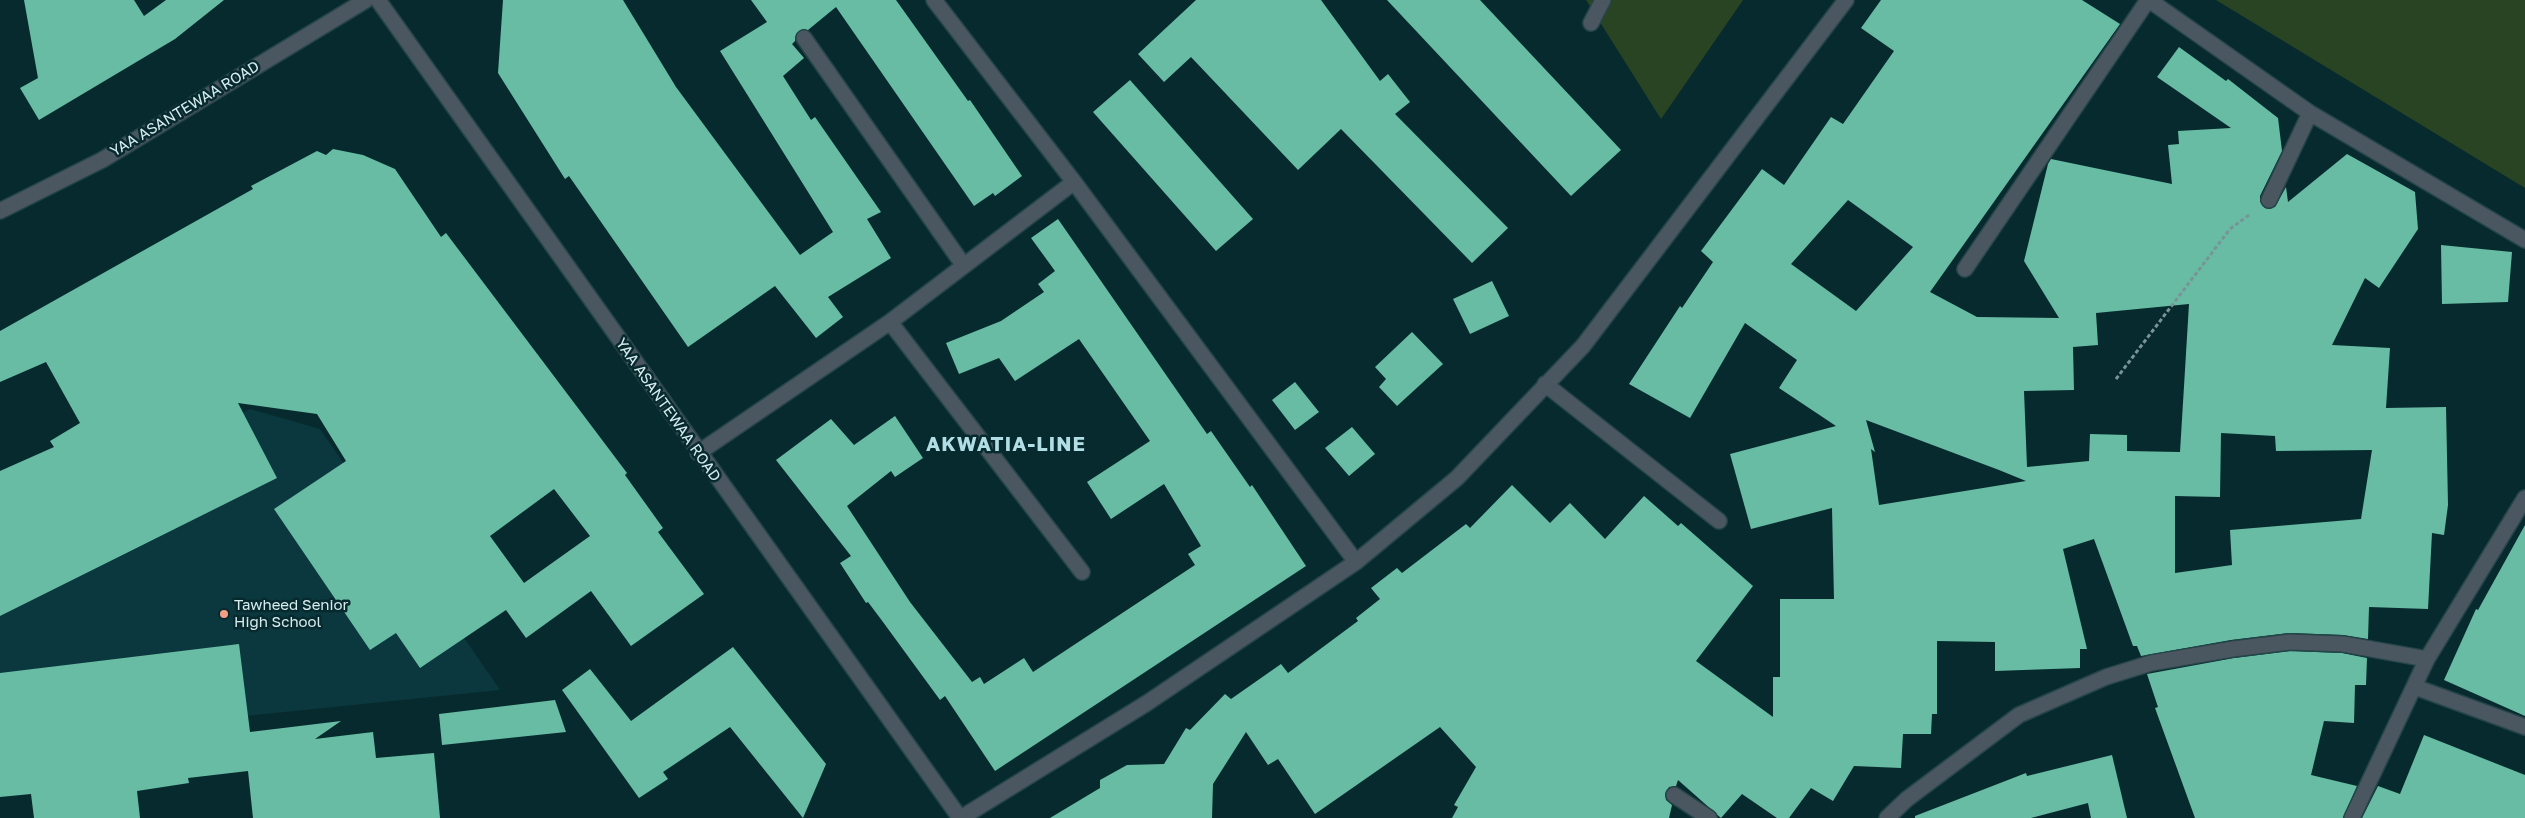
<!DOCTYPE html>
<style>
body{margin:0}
canvas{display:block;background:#072a2e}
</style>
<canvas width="2525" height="818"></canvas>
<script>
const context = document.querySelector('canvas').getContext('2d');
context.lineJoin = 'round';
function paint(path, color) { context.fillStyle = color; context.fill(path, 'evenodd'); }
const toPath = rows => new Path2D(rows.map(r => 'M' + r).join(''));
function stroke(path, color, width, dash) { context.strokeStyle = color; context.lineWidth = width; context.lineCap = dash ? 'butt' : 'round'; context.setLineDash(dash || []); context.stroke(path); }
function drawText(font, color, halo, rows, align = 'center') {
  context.font = font + ' "Golos Text",sans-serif'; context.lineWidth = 5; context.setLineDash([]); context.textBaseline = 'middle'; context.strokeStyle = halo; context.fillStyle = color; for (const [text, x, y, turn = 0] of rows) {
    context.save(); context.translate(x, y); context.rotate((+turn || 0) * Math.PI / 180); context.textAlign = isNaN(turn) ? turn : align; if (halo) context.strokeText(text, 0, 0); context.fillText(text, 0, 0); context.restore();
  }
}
const built = toPath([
 [250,409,320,429,500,690,0,741,0,538]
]);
const green = toPath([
 [1586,0,1743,0,1661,119],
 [2216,0,2525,0,2525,188]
]);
const building = toPath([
 [24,0,134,0,144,16,166,0,224,0,175,39,39,120,20,88,38,78],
 [503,0,623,0,676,87,800,255,833,232,720,51,767,22,751,0,896,0,968,101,970,100,1022,176,995,196,993,193,974,206,836,7,808,30,803,29,796,34,795,41,792,44,804,58,783,76,811,120,815,117,881,212,867,219,891,258,828,297,843,317,816,338,775,286,688,347,569,176,565,179,498,73],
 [1196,0,1321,0,1380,81,1388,74,1410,102,1395,114,1508,228,1472,263,1341,129,1298,170,1191,57,1164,82,1138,54],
 [1387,0,1480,0,1621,150,1571,196],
 [1881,0,2082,0,2120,24,1930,292,1977,317,2059,318,2024,261,2048,164,2051,159,2172,184,2168,145,2179,144,2178,131,2231,128,2157,77,2179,47,2226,81,2228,79,2278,118,2282,151,2260,196,2260,201,2265,208,2275,207,2286,187,2288,202,2347,154,2415,192,2418,229,2379,288,2365,278,2332,345,2390,348,2386,408,2446,407,2448,505,2444,535,2432,533,2428,609,2369,607,2368,639,2343,635,2289,633,2231,640,2141,656,2137,646,2133,646,2094,539,2063,549,2087,649,2080,649,2080,668,1995,671,1995,642,1937,641,1937,714,1932,714,1931,734,1903,734,1901,768,1854,766,1833,801,1811,788,1789,818,1777,818,1742,794,1721,818,1678,780,1676,786,1669,787,1665,794,1666,800,1672,805,1669,818,1452,818,1458,807,1454,805,1476,767,1440,727,1315,814,1278,759,1268,765,1246,732,1213,784,1212,818,1050,818,1100,788,1100,780,1127,765,1164,764,1186,728,1190,730,1225,694,1231,699,1281,664,1288,673,1358,621,1356,618,1380,599,1371,588,1397,568,1402,573,1466,524,1470,528,1512,485,1550,523,1570,503,1605,539,1644,496,1678,526,1681,523,1753,586,1696,661,1773,717,1773,677,1780,677,1780,599,1834,599,1832,508,1751,529,1730,454,1836,426,1779,388,1797,360,1745,323,1690,418,1629,384,1680,306,1682,308,1713,262,1701,251,1762,169,1784,185,1831,117,1843,124,1894,51,1861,28],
 [1848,200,1913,247,1856,311,1791,264],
 [2189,304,2180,452,2127,451,2127,435,2090,434,2089,461,2027,467,2024,391,2074,390,2073,347,2098,345,2096,313],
 [1866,420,1999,470,2026,481,1879,505,1871,449,1875,452],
 [2221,433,2275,436,2276,451,2372,450,2361,519,2230,530,2232,565,2175,573,2175,496,2220,497],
 [1130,80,1253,219,1216,251,1093,112],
 [333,149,363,155,395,169,441,237,446,233,627,473,625,475,663,528,658,532,704,594,631,646,591,591,526,638,506,610,420,668,396,633,370,650,274,509,346,461,317,414,238,403,277,478,0,616,0,471,54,447,50,441,80,423,46,362,0,382,0,331,253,189,251,186,317,151,326,155],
 [554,489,590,536,524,583,490,536],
 [1058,219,1207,434,1211,431,1250,487,1252,485,1306,566,995,771,945,696,940,700,883,622,868,602,866,603,840,563,851,556,776,460,831,419,854,445,895,416,923,458,895,477,891,471,847,506,910,602,972,682,980,677,984,684,1024,658,1033,672,1195,565,1188,554,1201,546,1164,484,1111,519,1087,482,1150,441,1079,339,1015,381,999,358,959,374,946,343,1001,321,1044,292,1038,284,1055,271,1031,238],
 [2441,245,2512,252,2508,302,2442,304],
 [1492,281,1509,316,1470,334,1453,299],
 [1412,332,1443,364,1397,406,1379,387,1386,379,1375,367],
 [1295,382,1319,412,1295,430,1272,400],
 [1352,427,1375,454,1349,476,1325,448],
 [2525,525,2525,716,2444,680,2476,609,2478,610],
 [239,644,250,732,341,721,315,739,373,732,376,758,434,753,440,818,253,818,248,771,188,778,189,783,137,791,140,818,34,818,31,794,0,797,0,673],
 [733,647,826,764,803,818,730,727,663,772,668,779,639,798,562,690,590,669,631,721],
 [2290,651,2342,653,2367,658,2366,685,2355,685,2354,723,2324,721,2311,775,2357,786,2343,818,2195,818,2155,708,2158,707,2147,674,2234,658],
 [555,700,566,732,442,745,439,714],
 [2424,735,2525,775,2525,818,2362,818,2378,786,2400,794],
 [2112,755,2127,818,2091,818,2088,803,2031,818,1915,818,1915,816,2026,773,2027,776]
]);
const path = toPath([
 [2116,379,2230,229,2249,215]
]);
const service = toPath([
 [1591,23,1603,0],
 [804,38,964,266],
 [890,322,1074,182],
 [698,453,890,322,1082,572]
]);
const minor = toPath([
 [934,0,1074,182,1356,562],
 [2149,0,2310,113,2525,240],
 [2269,200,2310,113],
 [1965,269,2148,0],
 [1545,384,1719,521],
 [2415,687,2525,727],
 [1674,795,1709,818],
 [961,818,1147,703,1356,562,1457,478,1583,346,1846,0],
 [1887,818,1907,799,2019,715,2106,677,2151,663,2233,649,2290,642,2343,644,2427,659],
 [2352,818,2427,659,2525,498]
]);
const tertiary = toPath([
 [378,0,960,818],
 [0,211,102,160,366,0]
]);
const markers = [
 [224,614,5,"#f39f85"]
];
const streetNames = [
 ["YAA ASANTEWAA ROAD",185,109,-31],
 ["YAA ASANTEWAA ROAD",668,410,55]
];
const poiNames = [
 ["Tawheed Senior",234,605],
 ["High School",234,622]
];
const districtNames = [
 ["AKWATIA-LINE",1006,445]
];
paint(built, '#0b383e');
paint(green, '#294422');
paint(building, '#67bca3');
stroke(service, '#244549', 18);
stroke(minor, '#244549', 18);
stroke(tertiary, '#244549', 18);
stroke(path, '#789497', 3, [4, 2.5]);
stroke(service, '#4a5660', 15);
stroke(minor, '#4a5660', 15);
stroke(tertiary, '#4a5660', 15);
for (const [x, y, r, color] of markers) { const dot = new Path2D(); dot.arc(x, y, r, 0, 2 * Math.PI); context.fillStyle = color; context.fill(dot); stroke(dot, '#072a2e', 2); }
drawText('15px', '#d6ecef', '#072a2e', streetNames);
drawText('15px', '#d6ecef', '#072a2e', poiNames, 'left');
context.letterSpacing = '1px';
drawText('bold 20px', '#b0dee4', '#072a2e', districtNames);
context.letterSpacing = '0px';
</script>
